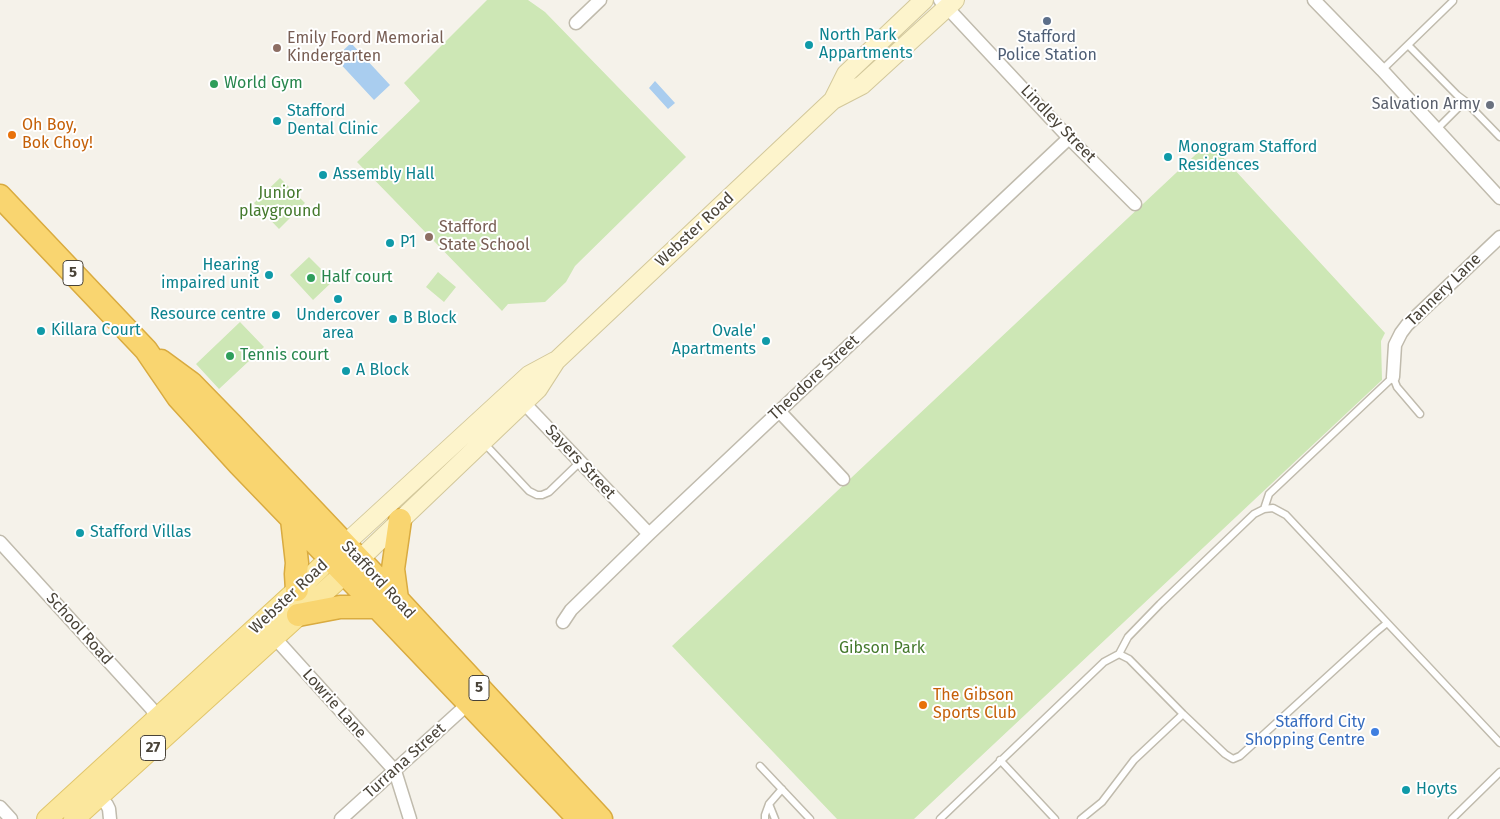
<!DOCTYPE html>
<style>
body{margin:0}
canvas{display:block;background:#f5f2ea}
</style>
<canvas width="1500" height="819"></canvas>
<script>
const context = document.querySelector('canvas').getContext('2d');
context.lineJoin = 'round';
function paint(path, color) { context.fillStyle = color; context.fill(path, 'evenodd'); }
const toPath = rows => new Path2D(rows.map(r => 'M' + r).join(''));
function stroke(path, color, width, dash) { context.strokeStyle = color; context.lineWidth = width; context.lineCap = dash ? 'butt' : 'round'; context.setLineDash(dash || []); context.stroke(path); }
function drawText(font, color, halo, rows, align = 'center') {
  context.font = font + ' "Fira Sans",sans-serif'; context.lineWidth = 4; context.setLineDash([]); context.textBaseline = 'middle'; context.strokeStyle = halo; context.fillStyle = color; for (const [text, x, y, turn = 0] of rows) {
    context.save(); context.translate(x, y); context.rotate((+turn || 0) * Math.PI / 180); context.textAlign = isNaN(turn) ? turn : align; if (halo) context.strokeText(text, 0, 0); context.fillText(text, 0, 0); context.restore();
  }
}
const green = toPath([
 [487,0,528,0,545,12,686,157,575,266,566,282,545,302,508,304,502,311,357,162,420,101,404,83],
 [1209,142,1385,333,1381,341,1382,380,914,819,837,819,672,646],
 [280,178,305,203,279,229,254,203],
 [309,257,333,281,313,300,290,275],
 [438,272,456,287,444,302,426,287],
 [240,322,264,347,219,389,196,364]
]);
const water = toPath([
 [351,43,390,85,374,100,335,58],
 [655,81,675,103,668,109,649,88]
]);
const lane = toPath([
 [1408,45,1457,95,1465,101],
 [1382,70,1453,1],
 [1436,130,1465,101,1500,137],
 [484,443,529,491,537,495,542,495,549,492,580,462],
 [1264,509,1269,494,1393,377,1397,387,1420,414],
 [1119,654,1129,659,1183,714,1225,754,1233,759,1240,756,1376,632,1387,623],
 [1000,760,1055,819],
 [760,766,810,819],
 [769,804,775,819],
 [765,819,765,815,769,804,782,789],
 [940,819,1104,662,1119,654,1128,637,1160,604,1254,514,1264,509,1273,508,1286,515,1500,743],
 [1081,819,1102,802,1134,760,1183,714],
 [1452,819,1500,772]
]);
const street = toPath([
 [940,0,1069,138,1135,204],
 [1314,0,1382,70,1500,198],
 [576,23,600,0],
 [1393,377,1395,345,1401,333,1407,325,1500,237],
 [517,399,524,403,649,534],
 [779,411,843,479],
 [0,542,151,708,157,718],
 [563,622,571,610,649,534,1069,138],
 [274,637,395,771,410,819],
 [95,791,107,805,109,809,110,819],
 [0,807,11,819],
 [341,819,469,703]
]);
const secondary = toPath([
 [833,100,846,74,924,0],
 [345,544,529,375,555,361],
 [359,560,538,389,556,361,833,100,862,85,955,0]
]);
const primary = toPath([
 [47,819,297,590,342,547],
 [74,819,356,563]
]);
const highway = toPath([
 [0,196,146,350,178,397,239,464,377,607,579,819],
 [161,361,191,383,232,425,397,599,601,819],
 [292,519,297,563,296,574,297,590],
 [397,599,393,569,400,520],
 [298,615,340,607,377,607]
]);
const markers = [
 [1047,21,5,"#5c6f8a"],
 [809,45,5,"#0f9aa8"],
 [277,48,5,"#8d6e63"],
 [214,84,5,"#2e9e5b"],
 [1490,105,5,"#6b7280"],
 [277,121,5,"#0f9aa8"],
 [12,135,5,"#e8710a"],
 [1168,157,5,"#0f9aa8"],
 [323,175,5,"#0f9aa8"],
 [429,237,5,"#8d6e63"],
 [390,243,5,"#0f9aa8"],
 [269,275,5,"#0f9aa8"],
 [311,278,5,"#2e9e5b"],
 [338,299,5,"#0f9aa8"],
 [276,315,5,"#0f9aa8"],
 [393,319,5,"#0f9aa8"],
 [41,331,5,"#0f9aa8"],
 [766,341,5,"#0f9aa8"],
 [230,356,5,"#2e9e5b"],
 [346,371,5,"#0f9aa8"],
 [80,533,5,"#0f9aa8"],
 [923,705,5,"#e8710a"],
 [1375,732,5,"#3f7fe0"],
 [1406,790,5,"#0f9aa8"]
];
const shields = [
 [73,273,20],
 [479,688,20],
 [153,748,25]
];
const shieldNames = [
 ["5",73,273],
 ["5",479,688],
 ["27",153,748]
];
const cultureNames = [
 ["North Park",819,36],
 ["Appartments",819,54],
 ["Stafford",287,112],
 ["Dental Clinic",287,130],
 ["Monogram Stafford",1178,148],
 ["Residences",1178,166],
 ["Assembly Hall",333,175],
 ["P1",400,243],
 ["Hearing",259,266,"right"],
 ["impaired unit",259,284,"right"],
 ["Resource centre",266,315,"right"],
 ["Undercover",338,316,"center"],
 ["area",338,334,"center"],
 ["B Block",403,319],
 ["Killara Court",51,331],
 ["Ovale'",756,332,"right"],
 ["Apartments",756,350,"right"],
 ["A Block",356,371],
 ["Stafford Villas",90,533],
 ["Hoyts",1416,790]
];
const serviceNames = [
 ["Stafford",1047,38],
 ["Police Station",1047,56]
];
const educationNames = [
 ["Emily Foord Memorial",287,39],
 ["Kindergarten",287,57],
 ["Stafford",439,228],
 ["State School",439,246]
];
const leisureNames = [
 ["World Gym",224,84],
 ["Half court",321,278],
 ["Tennis court",240,356]
];
const worshipNames = [
 ["Salvation Army",1480,105]
];
const streetNames = [
 ["Lindley Street",1058,124,46],
 ["Webster Road",695,230,-43],
 ["Tannery Lane",1444,290,-44],
 ["Theodore Street",814,378,-43],
 ["Sayers Street",580,462,47],
 ["Stafford Road",378,580,47],
 ["Webster Road",289,597,-43],
 ["School Road",79,629,48],
 ["Lowrie Lane",334,704,48],
 ["Turrana Street",405,761,-42]
];
const foodNames = [
 ["Oh Boy,",22,126],
 ["Bok Choy!",22,144],
 ["The Gibson",933,696],
 ["Sports Club",933,714]
];
const parkNames = [
 ["Junior",280,194],
 ["playground",280,212],
 ["Gibson Park",882,649]
];
const shopNames = [
 ["Stafford City",1365,723],
 ["Shopping Centre",1365,741]
];
paint(green, '#cde7b5');
paint(water, '#a9cdef');
stroke(lane, '#c0bbad', 9);
stroke(street, '#c0bbad', 15);
stroke(secondary, '#d3c89b', 20);
stroke(primary, '#e1c66c', 22);
stroke(highway, '#d9ab40', 25);
stroke(lane, '#fff', 6);
stroke(street, '#fff', 12);
stroke(secondary, '#fdf4cc', 18);
stroke(primary, '#fbe79d', 20);
stroke(highway, '#f9d570', 22);
for (const [x, y, r, color] of markers) { const dot = new Path2D(); dot.arc(x, y, r, 0, 2 * Math.PI); context.fillStyle = color; context.fill(dot); stroke(dot, '#fff', 2); }
for (const [x, y, w] of shields) { const box = new Path2D(); box.roundRect(x - w / 2, y - 12.5, w, 25, 4); context.fillStyle = '#fff'; context.fill(box); stroke(box, '#494338', 1); }
drawText('bold 15px', '#494338', null, shieldNames);
drawText('16px', '#0d838f', '#fff', cultureNames, 'left');
drawText('16px', '#4e5e75', '#fff', serviceNames);
drawText('16px', '#785e54', '#fff', educationNames, 'left');
drawText('16px', '#27864d', '#fff', leisureNames, 'left');
drawText('16px', '#5b616d', '#fff', worshipNames, 'right');
drawText('16px', '#494338', '#fff', streetNames);
drawText('16px', '#c56008', '#fff', foodNames, 'left');
drawText('16px', '#44792c', '#fff', parkNames);
drawText('16px', '#366cbe', '#fff', shopNames, 'right');
</script>
